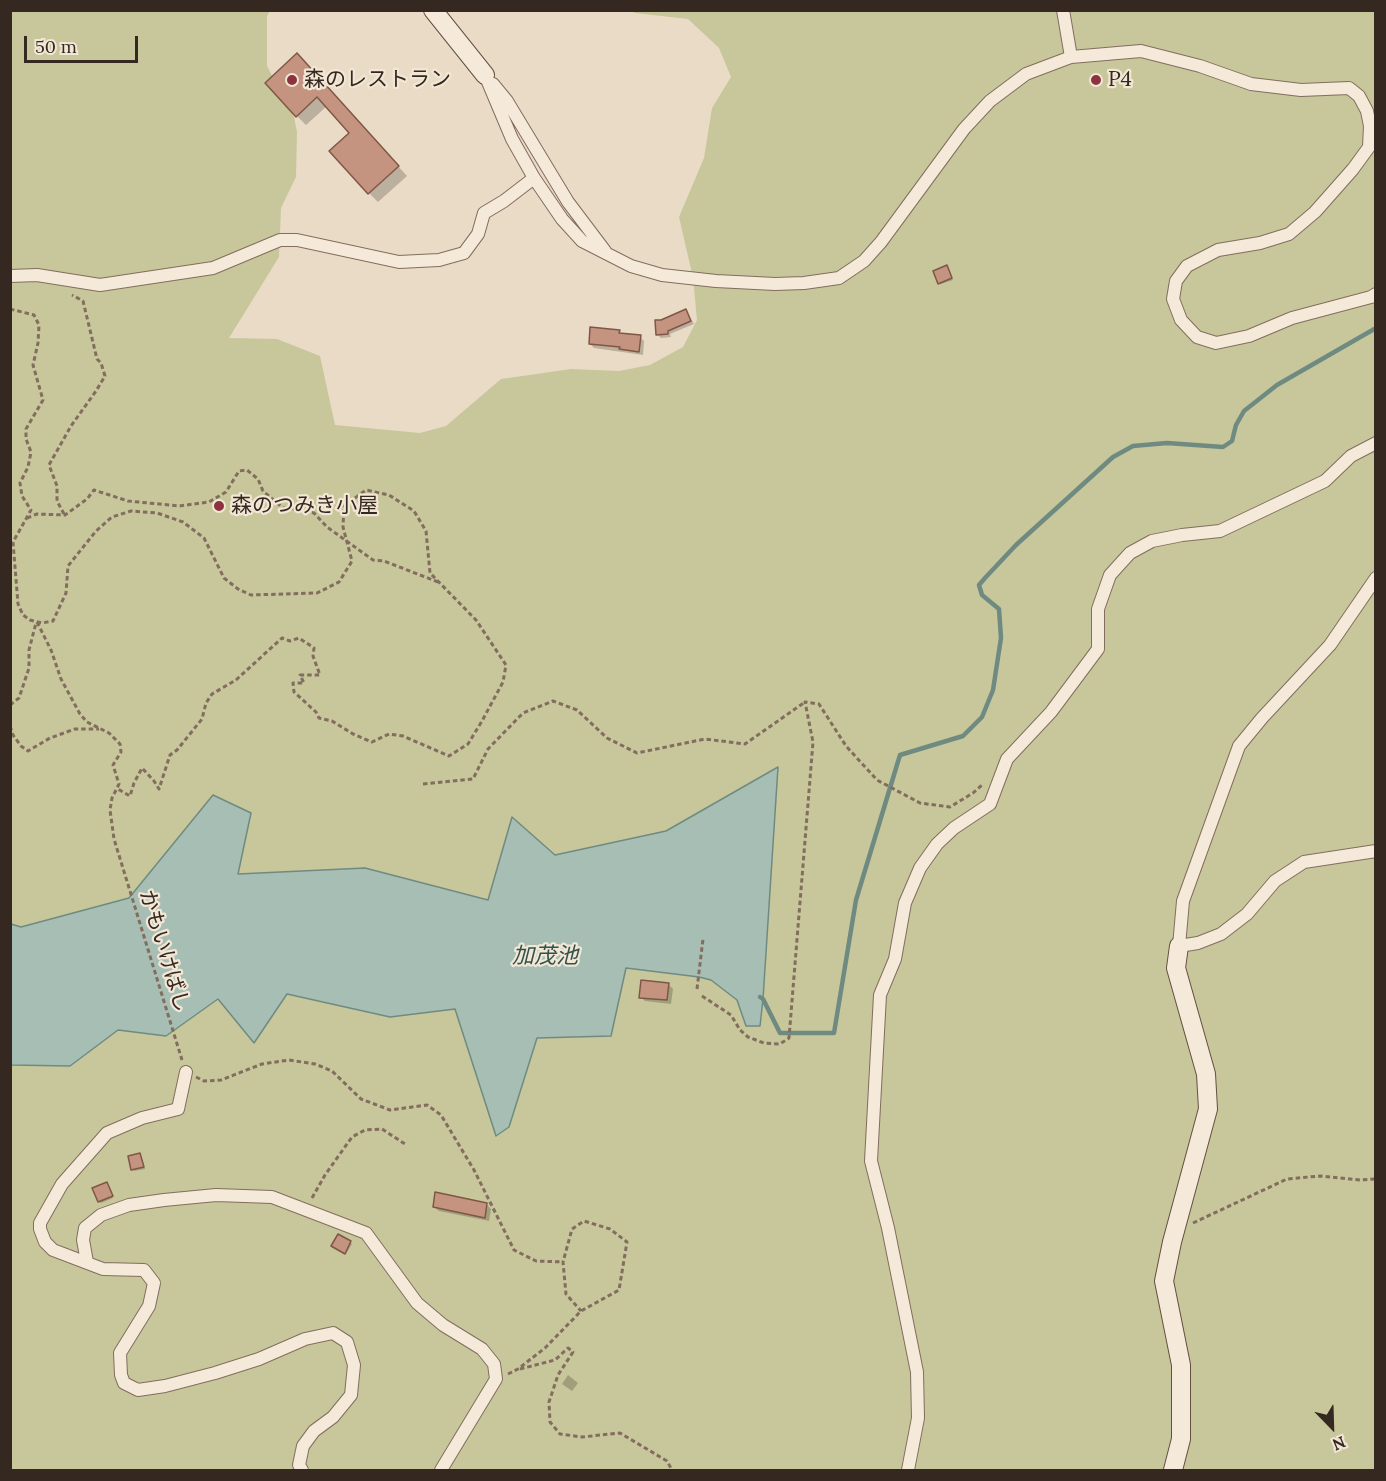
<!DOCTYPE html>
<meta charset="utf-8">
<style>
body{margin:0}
#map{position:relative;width:1386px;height:1481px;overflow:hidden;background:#eadbc6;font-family:Lora,serif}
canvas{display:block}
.frame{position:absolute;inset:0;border:12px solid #352820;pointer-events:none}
.north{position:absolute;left:1302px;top:1397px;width:60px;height:60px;-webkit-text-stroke:4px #f2e6d5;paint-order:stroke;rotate:157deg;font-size:16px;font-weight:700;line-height:24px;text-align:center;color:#352820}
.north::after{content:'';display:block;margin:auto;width:21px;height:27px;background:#352820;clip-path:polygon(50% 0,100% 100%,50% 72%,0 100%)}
.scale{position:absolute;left:24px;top:36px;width:114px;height:27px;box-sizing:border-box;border:3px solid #352820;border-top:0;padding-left:8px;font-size:18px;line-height:21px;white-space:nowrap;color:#352820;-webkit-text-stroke:4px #f2e6d5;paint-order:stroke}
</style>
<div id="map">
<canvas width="1386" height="1481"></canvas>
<div class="frame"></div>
<div class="north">N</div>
<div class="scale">50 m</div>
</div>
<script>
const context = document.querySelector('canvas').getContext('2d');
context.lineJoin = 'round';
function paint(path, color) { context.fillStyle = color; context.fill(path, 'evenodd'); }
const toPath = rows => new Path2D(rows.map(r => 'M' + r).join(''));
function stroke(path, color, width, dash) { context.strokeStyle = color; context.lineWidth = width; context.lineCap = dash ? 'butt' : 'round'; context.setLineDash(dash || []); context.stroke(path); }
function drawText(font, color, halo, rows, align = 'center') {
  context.font = font + ' Lora,"Noto Sans JP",serif'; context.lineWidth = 4.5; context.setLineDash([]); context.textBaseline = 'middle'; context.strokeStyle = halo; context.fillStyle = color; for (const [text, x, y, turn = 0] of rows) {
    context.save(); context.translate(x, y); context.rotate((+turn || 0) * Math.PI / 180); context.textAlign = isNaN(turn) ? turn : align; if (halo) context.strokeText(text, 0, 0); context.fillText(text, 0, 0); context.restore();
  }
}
const green = toPath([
 [10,11,270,11,267,16,267,66,294,117,297,132,296,177,281,208,279,257,229,338,277,339,320,356,335,425,420,433,446,426,501,379,571,369,619,371,650,365,683,347,697,320,693,278,679,217,704,158,712,108,731,77,719,48,688,19,635,13,631,11,1375,11,1375,1470,11,1470,11,1065,70,1066,118,1030,166,1036,219,999,286,994,390,1017,456,1009,497,1136,509,1127,537,1038,611,1036,625,968,699,977,711,980,737,1000,746,1025,778,768,666,831,555,855,512,817,489,900,365,868,238,874,213,796,130,898,21,927,11,924]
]);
const water = toPath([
 [778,767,763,999,760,1026,746,1026,737,1000,711,980,699,977,626,968,611,1036,537,1038,509,1127,496,1136,455,1009,390,1017,287,994,254,1043,218,999,166,1036,118,1030,70,1066,11,1065,11,924,21,927,129,898,213,795,251,813,238,874,365,868,488,900,512,817,555,855,666,831,778,767]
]);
const shadow = toPath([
 [306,65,407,176,378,202,369,193,352,133,327,106,306,125,297,116],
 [948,269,953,280,941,284,940,283],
 [686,311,694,324,670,334,671,337,661,338,658,335],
 [619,331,623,335,640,337,644,341,643,355,594,348,590,344],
 [668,984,673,989,671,1004,645,1001,641,997],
 [140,1155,145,1169,134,1171,133,1170],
 [108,1185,113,1198,101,1203,99,1201],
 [486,1204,491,1209,489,1221,439,1211,434,1207],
 [350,1242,352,1244,346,1254,335,1248],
 [568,1375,578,1383,572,1391,562,1384]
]);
const stream = toPath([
 [760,997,763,999,780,1033,834,1033,856,900,900,755,963,736,982,717,993,690,1001,638,999,609,982,595,979,585,985,578,1016,545,1113,457,1133,446,1167,443,1223,447,1232,441,1236,425,1244,411,1277,385,1376,328]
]);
const building = toPath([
 [297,53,399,166,368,194,329,151,349,133,317,97,296,117,265,83,297,53],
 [947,265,952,278,938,284,933,271,947,265],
 [686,309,691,321,668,331,668,334,656,335,655,320,661,320,686,309],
 [590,327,620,330,619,333,641,335,639,352,619,349,620,347,589,344,590,327],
 [641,980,669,983,667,1000,639,998,641,980],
 [140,1153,144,1167,131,1170,128,1156,140,1153],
 [107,1182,113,1196,98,1202,92,1188,107,1182],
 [435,1192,487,1203,485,1218,433,1207,435,1192],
 [338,1234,351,1241,345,1254,331,1246,338,1234]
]);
const path = toPath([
 [10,309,34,315,39,325,38,343,33,365,43,400,26,429,26,439,31,452,28,467,20,483,22,496,31,510,13,542,18,604,23,615,30,620,42,623,53,621,66,593,68,566,96,531,112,517,131,511,157,513,183,522,204,538,224,578,238,589,251,595,317,593,339,582,352,561,343,527,344,506,366,490,389,495,414,511,426,531,430,573,476,620,506,665,503,682,482,721,468,744,449,756,403,736,389,734,372,742,353,734,332,721,319,718,316,712,294,692,293,683,304,683,300,675,320,675,313,656,314,648,299,638,290,641,282,638,236,680,212,694,206,703,202,719,177,750,170,755,159,789,154,781,142,768,134,783,130,796,118,789],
 [64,514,57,501,57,486,49,465,71,426,96,391,105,376,101,363,97,359,83,301,72,295],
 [27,518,37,514,65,515,87,499,94,490,128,501,179,506,209,502,226,492,239,471,247,470,258,479,263,491,283,508,298,509,314,513,327,527,373,560,384,561,438,582],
 [37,622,51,650,61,679,80,714,87,722,109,733,120,744,121,752,113,765,119,784,112,798,110,810,114,839,182,1060],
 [10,705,19,698,29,668,29,650,36,623],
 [10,726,13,735,21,746,28,751,50,738,75,729,99,729],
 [423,784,473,779,488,749,523,713,553,701,577,710,607,738,637,753,705,739,745,744,805,702],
 [697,989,703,939],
 [702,996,731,1015,740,1030,748,1037,764,1043,780,1044,789,1038,813,742,805,702,819,704,846,746,877,780,920,803,950,807,973,793,983,784],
 [196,1077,204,1081,221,1080,262,1064,289,1060,315,1064,332,1071,361,1099,390,1110,427,1105,441,1115,474,1170,514,1250,536,1261,563,1262],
 [312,1198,325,1175,352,1137,365,1130,382,1129,405,1144],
 [1193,1223,1287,1179,1320,1176,1360,1180,1376,1179],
 [520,1369,555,1360,568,1348,573,1352,558,1375,549,1402,550,1422,560,1434,582,1437,620,1433,667,1461,672,1470],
 [508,1374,518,1369,545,1348,581,1311,619,1290,627,1242,610,1229,584,1221,572,1229,563,1262,566,1294,581,1311]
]);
const street = toPath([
 [1063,10,1071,57],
 [485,75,512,139,534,178,562,219,582,241,631,266,662,275,716,281,775,284,804,283,839,278,864,261,881,242,964,129,990,101,1026,74,1071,57,1141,51,1200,66,1251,84,1301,90,1349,88,1359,96,1367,111,1370,126,1369,147,1353,169,1315,212,1289,234,1260,243,1218,250,1187,266,1176,281,1173,299,1181,320,1197,337,1216,343,1249,336,1292,318,1371,297,1376,294],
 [493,84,507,101,568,202,605,251],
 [10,276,37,275,100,285,213,268,280,240,297,240,399,262,439,260,464,253,478,234,484,213,504,201,534,178],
 [1376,578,1330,645,1262,718,1239,746,1183,901,1179,946,1198,943,1221,934,1247,914,1275,881,1304,862,1376,851],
 [186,1072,178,1109,142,1118,107,1133,62,1184,40,1223,40,1229,45,1242,53,1250,103,1269,144,1270,154,1283,149,1306,120,1353,121,1375,124,1383,138,1390,165,1386,215,1373,259,1359,305,1339,333,1333,347,1342,354,1365,351,1395,333,1417,314,1431,303,1446,299,1465,302,1470],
 [87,1262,83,1240,85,1228,101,1215,129,1205,164,1200,216,1195,272,1197,366,1233,417,1303,443,1325,482,1349,494,1364,496,1379,441,1470],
 [908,1470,918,1418,917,1372,888,1228,871,1161,880,995,895,959,905,903,920,868,937,844,954,828,990,804,1007,759,1051,712,1098,649,1098,609,1110,575,1130,553,1152,541,1182,535,1220,531,1325,481,1351,456,1376,443]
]);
const secondary = toPath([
 [433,10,485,75],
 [1173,1470,1181,1439,1181,1365,1164,1281,1172,1242,1208,1109,1206,1074,1176,968,1179,946]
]);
const markers = [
 [292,80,6,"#8d333f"],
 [1096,80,6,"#8d333f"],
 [219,506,6,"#8d333f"]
];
const poiNames = [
 ["森のレストラン",304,80],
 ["P4",1108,80],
 ["森のつみき小屋",231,506]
];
const streetNames = [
 ["かもいけばし",164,951,73]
];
const waterNames = [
 ["加茂池",545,957]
];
paint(green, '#c7c79b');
paint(water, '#a7beb4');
stroke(water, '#6f8b81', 1.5);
paint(shadow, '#0003');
stroke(stream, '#6f8b81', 4.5);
paint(building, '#c49480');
stroke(building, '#805646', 1.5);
stroke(street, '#836d5e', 14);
stroke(secondary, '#654f41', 20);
stroke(path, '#836d5e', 3, [4.5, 3]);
stroke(street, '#f5e9d9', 12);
stroke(secondary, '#f5e9d9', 18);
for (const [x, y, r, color] of markers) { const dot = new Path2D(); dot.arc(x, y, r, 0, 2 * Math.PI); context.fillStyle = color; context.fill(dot); stroke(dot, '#f2e6d5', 2); }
drawText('21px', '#352820', '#f2e6d5', poiNames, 'left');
drawText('21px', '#352820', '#f2e6d5', streetNames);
drawText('italic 22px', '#31534d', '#f2e6d5', waterNames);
</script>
